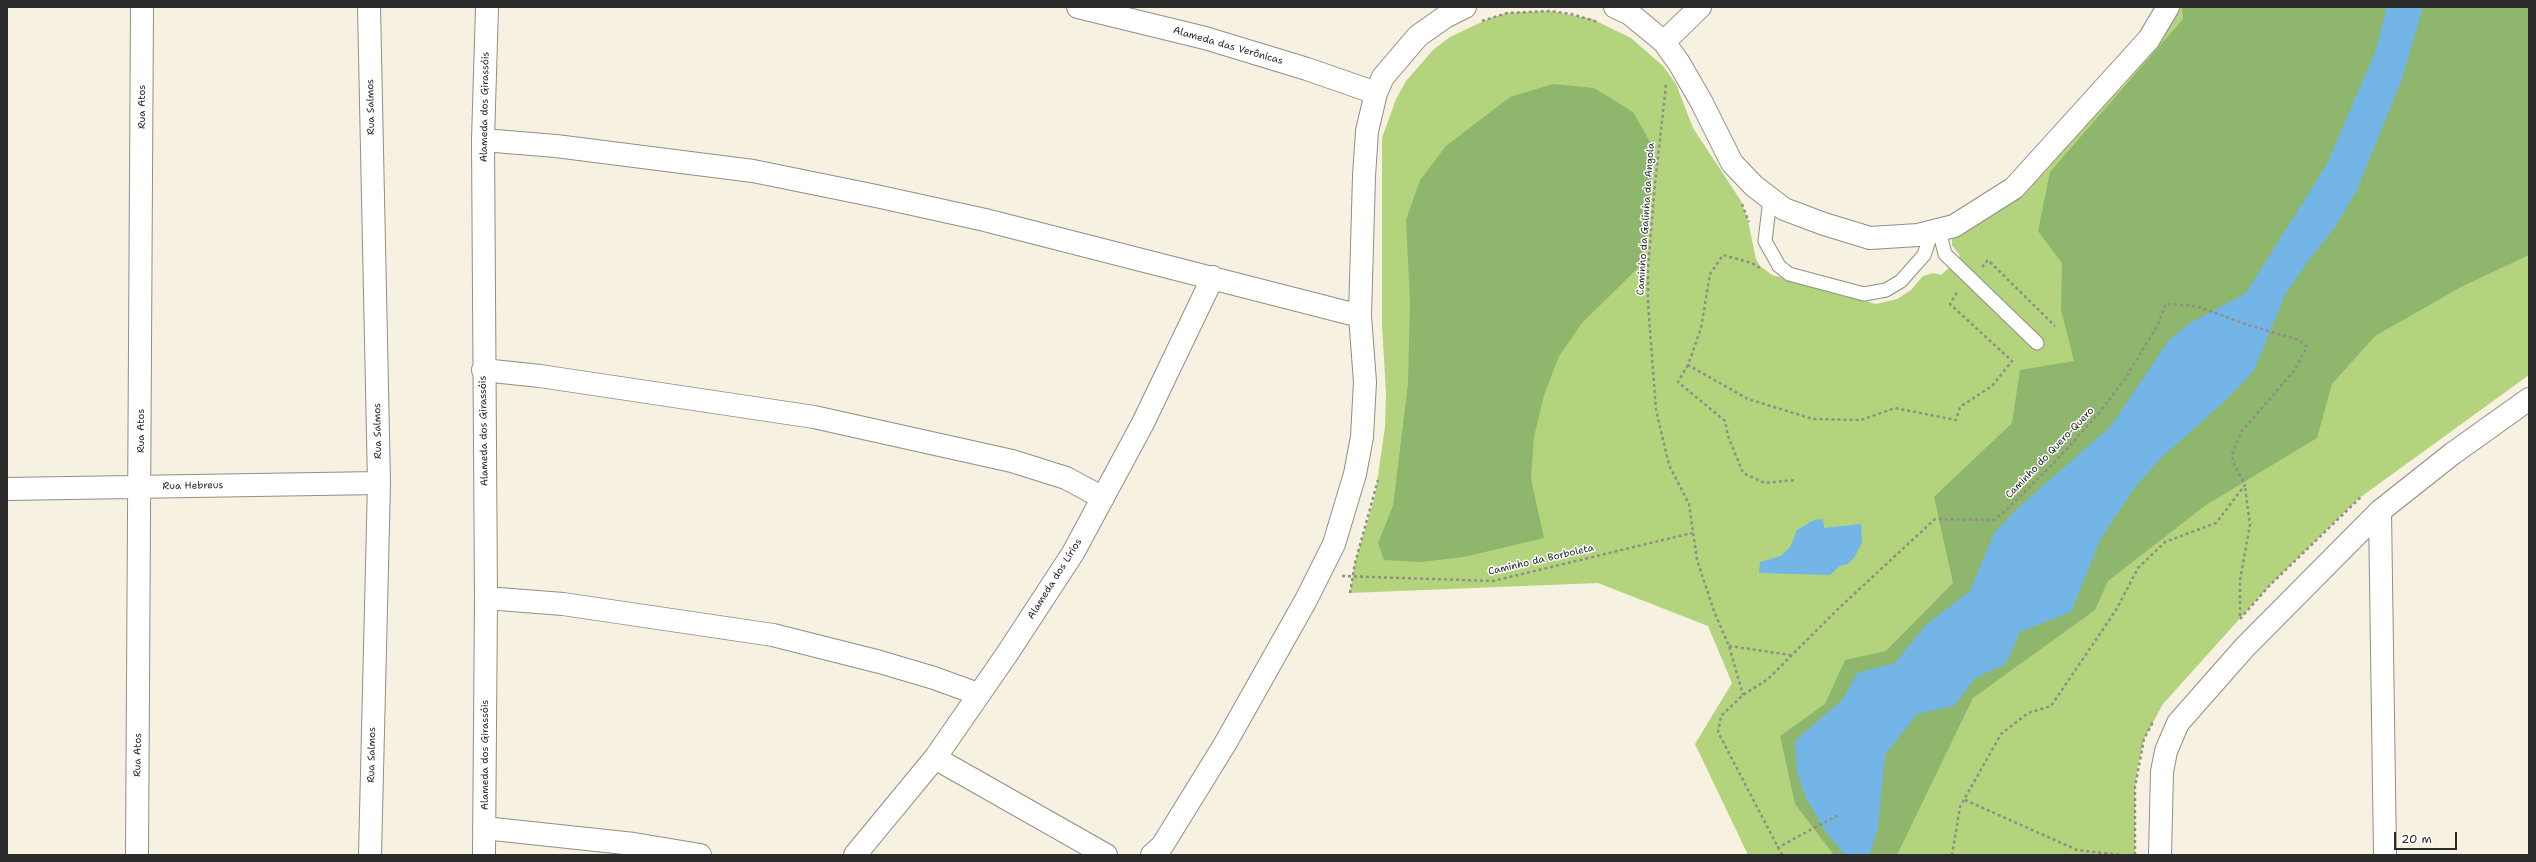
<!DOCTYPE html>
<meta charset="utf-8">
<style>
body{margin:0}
#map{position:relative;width:2536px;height:862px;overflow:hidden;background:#f7f1e2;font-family:"Shantell Sans",sans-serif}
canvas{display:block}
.frame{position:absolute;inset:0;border:8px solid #2b2b2b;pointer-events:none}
.scale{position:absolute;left:2394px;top:832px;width:63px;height:18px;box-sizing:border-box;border:2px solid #2b2b2b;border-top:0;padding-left:5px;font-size:12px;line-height:14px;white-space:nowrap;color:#2b2b2b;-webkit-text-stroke:3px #fff;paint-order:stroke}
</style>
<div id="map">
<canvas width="2536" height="862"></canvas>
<div class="frame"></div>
<div class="scale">20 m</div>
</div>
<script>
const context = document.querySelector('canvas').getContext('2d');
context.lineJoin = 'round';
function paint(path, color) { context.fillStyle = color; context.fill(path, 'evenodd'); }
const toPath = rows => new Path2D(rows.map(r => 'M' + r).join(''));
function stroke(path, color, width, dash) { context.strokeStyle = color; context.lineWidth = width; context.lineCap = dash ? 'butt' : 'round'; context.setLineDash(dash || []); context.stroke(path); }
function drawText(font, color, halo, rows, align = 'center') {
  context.font = font + ' "Shantell Sans",sans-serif'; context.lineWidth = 3; context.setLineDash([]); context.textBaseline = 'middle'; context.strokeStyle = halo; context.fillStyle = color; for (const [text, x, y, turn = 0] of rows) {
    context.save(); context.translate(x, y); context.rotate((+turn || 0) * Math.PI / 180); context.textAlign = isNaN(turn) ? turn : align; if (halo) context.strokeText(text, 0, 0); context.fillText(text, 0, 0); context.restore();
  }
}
const green = toPath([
 [2177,7,2529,7,2529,375,2358,499,2270,585,2163,704,2144,739,2138,765,2135,787,2135,855,1748,855,1695,744,1732,683,1708,626,1598,583,1350,593,1355,563,1375,496,1385,427,1386,393,1382,326,1382,138,1396,99,1406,81,1433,50,1450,37,1488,19,1507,13,1550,11,1592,19,1631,38,1663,66,1676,84,1693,128,1741,201,1748,221,1756,259,1760,266,1772,275,1876,304,1897,299,1911,290,1923,276,1933,273,1941,275,1954,263,1960,256,1952,245,1952,238,2061,148,2125,84,2177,12]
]);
const forest = toPath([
 [2182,7,2529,7,2529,255,2461,287,2375,336,2332,384,2317,438,2206,505,2108,581,2095,610,1973,698,1897,855,1834,855,1795,804,1780,736,1825,704,1845,660,1886,651,1953,583,1934,497,2012,423,2020,370,2074,361,2061,310,2062,263,2038,231,2050,172,2183,19],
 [1553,84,1594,88,1633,112,1654,149,1649,227,1640,266,1582,323,1559,356,1544,395,1534,437,1531,479,1544,538,1464,557,1421,562,1384,560,1378,543,1393,506,1408,384,1410,301,1406,220,1420,180,1446,146,1510,97]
]);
const water = toPath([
 [2387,7,2423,7,2402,79,2356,192,2334,229,2308,261,2285,295,2253,372,2225,401,2163,456,2136,486,2101,538,2071,612,2020,632,2006,664,1975,678,1954,706,1917,714,1885,755,1878,828,1869,855,1845,855,1826,832,1806,798,1797,771,1795,741,1843,699,1857,673,1895,663,1926,625,1970,591,1994,533,2019,507,2110,427,2169,340,2190,323,2246,293,2327,164,2376,50],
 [1823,519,1824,528,1861,524,1862,543,1854,558,1848,564,1840,566,1830,575,1759,573,1760,562,1781,556,1790,547,1797,530,1814,520]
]);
const path = toPath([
 [1482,21,1507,13,1550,11,1571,14,1598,22],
 [1666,85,1655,184,1648,268,1648,303,1656,410,1669,465,1689,504,1697,560,1714,611,1729,646,1743,695],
 [1742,204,1749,222],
 [1982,267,1988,260,2055,326],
 [1760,268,1752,263,1723,255,1710,274,1701,328,1688,365,1748,399,1813,419,1861,420,1895,408,1956,420,1960,407,1992,386,2012,361,1950,304,1957,292],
 [1688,365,1678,382,1725,421,1728,436,1743,473,1765,483,1795,480],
 [1342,576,1493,581,1692,533],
 [1350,593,1355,563,1378,480],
 [2240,616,2240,580,2250,525,2245,486],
 [2240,619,2270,585,2362,496],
 [1729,646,1791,655],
 [1965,800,2077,850,2121,855],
 [1777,848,1840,814],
 [1782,855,1718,732,1721,716,1743,695,1768,679,1838,609,1935,519,1994,520,2005,511,2055,462,2100,412,2126,377,2157,326,2166,304,2196,306,2248,325,2299,340,2307,347,2294,371,2242,431,2232,454,2233,462,2245,485,2216,523,2165,542,2138,568,2116,610,2051,706,2028,713,2001,734,1960,807,1952,855],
 [2135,855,2135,787,2144,739,2153,722]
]);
const lane = toPath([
 [1770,199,1765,241,1779,266,1789,274,1864,294,1886,290,1901,281,1924,255,1932,232],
 [1939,230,1945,254,2037,343]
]);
const street = toPath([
 [369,7,379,483,370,855],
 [1078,7,1205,38,1307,69,1376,93],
 [1615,7,1630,14,1664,42,1679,63,1701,101,1732,163,1754,186,1784,209,1824,224,1870,238,1918,235,1954,226,2014,188,2149,39,2168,7],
 [1664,42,1700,7],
 [483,140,556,146,753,171,876,196,985,220,1360,316],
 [483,370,540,376,814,417,1012,461,1066,478,1103,498],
 [7,489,379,483],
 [2380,511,2385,855],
 [486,598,563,604,773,635,880,662,934,678,978,694],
 [935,758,1106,855],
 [484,828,634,844,700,855],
 [137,855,142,7],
 [484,855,486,598,483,140,487,7],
 [855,855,935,758,1007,654,1073,553,1143,423,1213,277],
 [1152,855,1162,846,1225,744,1306,600,1334,544,1355,474,1362,437,1365,382,1360,316,1364,176,1367,131,1376,93,1383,77,1418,36,1445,17,1465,7],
 [2160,855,2162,772,2166,751,2178,723,2245,647,2380,511,2452,454,2529,399]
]);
const streetNames = [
 ["Alameda das Verônicas",1228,46,16],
 ["Rua Atos",142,107,-90],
 ["Rua Salmos",371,107,-91],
 ["Alameda dos Girassóis",485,107,-89],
 ["Caminho da Galinha da Angola",1646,219,-86],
 ["Rua Atos",141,431,-90],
 ["Rua Salmos",378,431,-91],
 ["Alameda dos Girassóis",484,431,-91],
 ["Caminho do Quero-Quero",2050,453,-46],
 ["Rua Hebreus",193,486,-1],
 ["Caminho da Borboleta",1541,560,-13],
 ["Alameda dos Lírios",1055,579,-58],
 ["Rua Atos",138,755,-89],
 ["Rua Salmos",372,755,-89],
 ["Alameda dos Girassóis",485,755,-90]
];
paint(green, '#b3d47d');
paint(forest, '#8eb66c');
paint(water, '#74b5e8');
stroke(lane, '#918e86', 15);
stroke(street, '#918e86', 24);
stroke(path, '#918e86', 2.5, [3, 3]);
stroke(lane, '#fff', 13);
stroke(street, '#fff', 22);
drawText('10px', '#2b2b2b', '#fff', streetNames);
</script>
